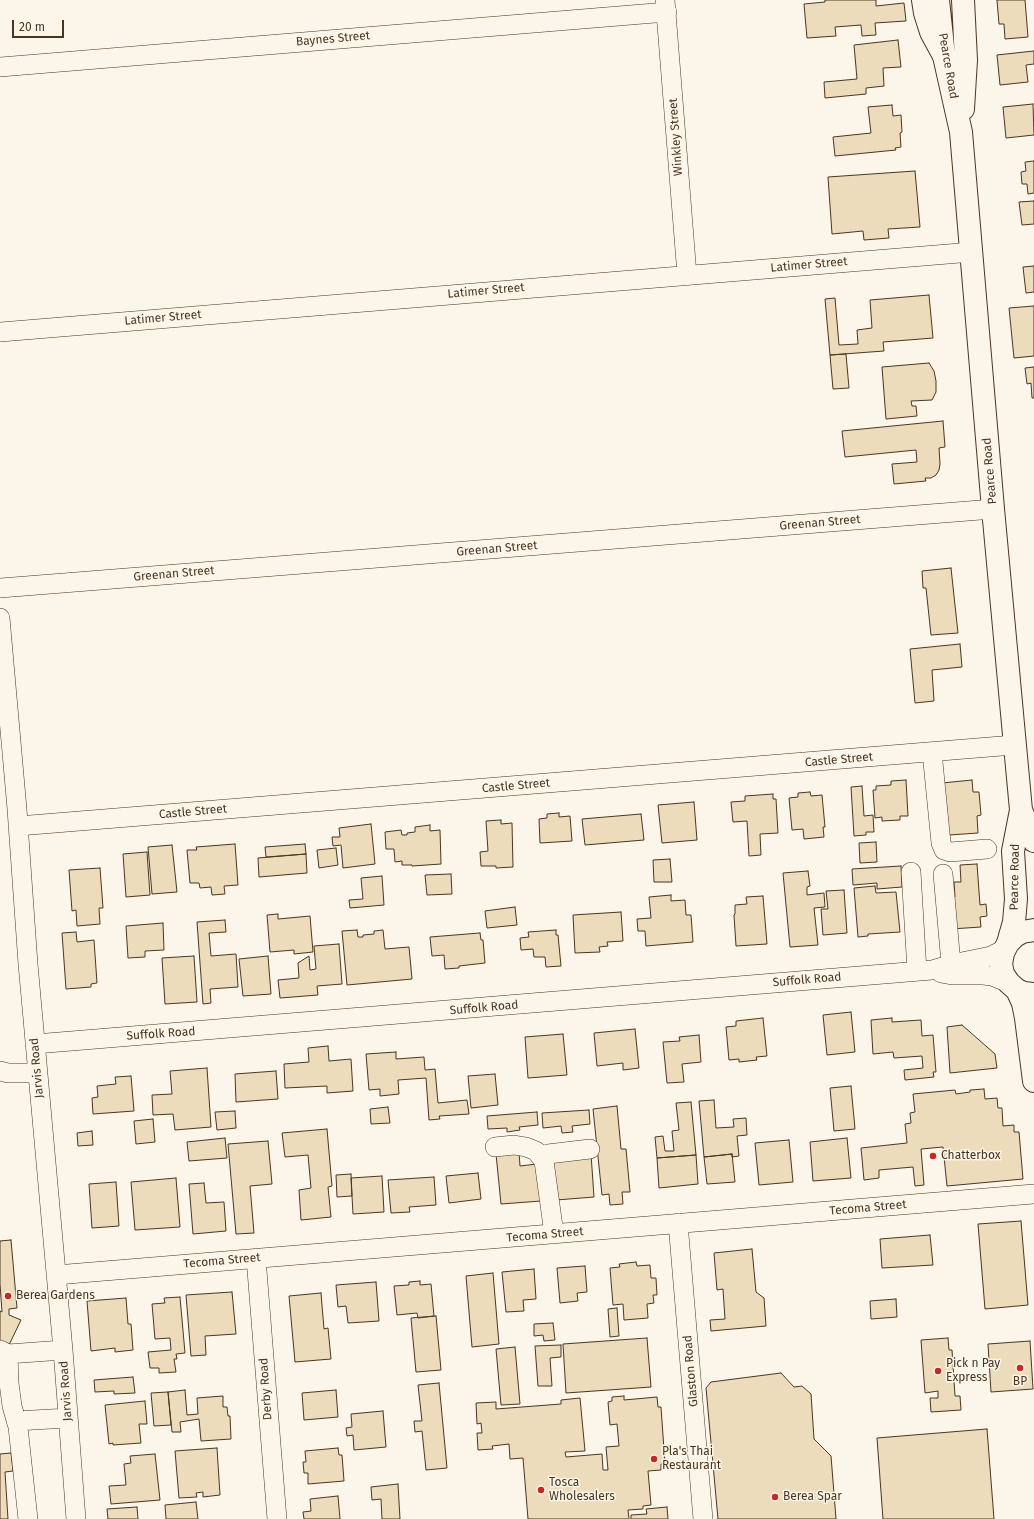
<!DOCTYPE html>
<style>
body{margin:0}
#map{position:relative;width:1034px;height:1519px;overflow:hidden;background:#fbf6e9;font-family:"Fira Sans",sans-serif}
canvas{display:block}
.scale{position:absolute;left:12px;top:20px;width:52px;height:18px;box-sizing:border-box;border:2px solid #4a3520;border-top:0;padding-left:5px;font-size:12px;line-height:14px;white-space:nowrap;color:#4a3520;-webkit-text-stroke:3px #fbf6e9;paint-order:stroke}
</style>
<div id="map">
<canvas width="1034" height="1519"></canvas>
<div class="scale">20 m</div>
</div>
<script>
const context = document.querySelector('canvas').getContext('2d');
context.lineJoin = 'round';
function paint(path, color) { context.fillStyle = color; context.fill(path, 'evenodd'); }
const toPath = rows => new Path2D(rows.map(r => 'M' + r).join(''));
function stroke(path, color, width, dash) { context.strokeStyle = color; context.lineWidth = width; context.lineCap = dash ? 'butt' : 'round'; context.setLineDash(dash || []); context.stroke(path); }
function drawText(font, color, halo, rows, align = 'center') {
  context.font = font + ' "Fira Sans",sans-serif'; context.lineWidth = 3; context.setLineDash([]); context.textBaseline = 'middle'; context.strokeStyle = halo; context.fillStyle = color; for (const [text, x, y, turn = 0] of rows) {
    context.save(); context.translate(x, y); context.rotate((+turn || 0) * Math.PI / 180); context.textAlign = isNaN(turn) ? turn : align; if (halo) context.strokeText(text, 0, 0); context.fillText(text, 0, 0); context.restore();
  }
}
const building = toPath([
 [825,0,876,0,876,6,904,3,906,21,875,23,876,35,862,36,861,25,835,27,836,36,807,38,804,4,825,2,825,0],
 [997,0,1025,0,1028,37,1005,39,1004,24,999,24,997,0],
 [898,40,901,67,883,68,884,86,866,88,866,94,825,98,824,82,857,79,854,45,898,40],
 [1034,51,1034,64,1026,65,1028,82,1000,85,997,55,1034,51],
 [1033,104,1034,135,1006,138,1003,107,1033,104],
 [892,105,893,116,901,115,902,132,900,133,901,147,895,148,896,150,835,156,833,137,871,133,868,107,892,105],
 [1034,161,1034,193,1028,194,1027,184,1022,184,1021,172,1026,171,1025,162,1034,161],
 [915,171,920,227,888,229,889,238,864,240,863,231,832,234,828,177,915,171],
 [1034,201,1034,224,1022,225,1019,202,1034,201],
 [1034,266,1034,292,1026,293,1023,267,1034,266],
 [929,295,933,338,883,342,884,351,830,355,825,299,835,298,839,345,858,344,857,330,872,328,870,300,929,295],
 [1034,306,1034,356,1014,358,1009,308,1034,306],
 [846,354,849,388,833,389,830,355,846,354],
 [929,363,934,371,936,381,936,392,932,400,911,401,912,406,916,406,917,416,886,419,882,367,929,363],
 [1034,367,1034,398,1032,398,1031,383,1027,384,1025,368,1034,367],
 [943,421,945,447,939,448,940,464,939,470,936,475,931,478,925,478,926,481,894,484,892,464,917,462,916,450,845,457,842,431,943,421],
 [951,568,958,633,931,635,926,588,923,588,922,571,951,568],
 [960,644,962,667,932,670,934,701,915,703,910,649,960,644],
 [906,780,908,816,900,816,900,820,882,821,882,817,875,818,873,790,876,790,876,786,891,785,891,781,906,780],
 [972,780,973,792,979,792,981,815,977,816,978,833,949,835,942,783,972,780],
 [862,786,864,816,873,815,874,832,866,832,866,835,854,836,851,787,862,786],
 [810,792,811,796,822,795,825,827,823,827,824,837,804,839,803,829,792,830,789,798,798,797,798,793,810,792],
 [773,794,773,799,776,799,778,833,760,834,761,855,749,856,747,821,733,822,731,802,745,801,745,796,773,794],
 [694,802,697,840,662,843,658,805,694,802],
 [559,813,559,817,570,816,572,841,540,843,539,819,547,818,547,814,559,813],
 [641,814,644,840,585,845,582,819,641,814],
 [501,820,501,824,512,823,513,867,496,868,496,866,481,866,480,852,488,851,486,821,501,820],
 [371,824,375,864,343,868,341,845,333,846,332,837,340,837,339,828,371,824],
 [430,825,430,831,440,830,441,864,412,866,412,865,402,865,402,861,395,862,394,849,386,849,385,832,401,830,402,835,407,835,407,833,415,832,415,827,430,825],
 [876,842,877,862,860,863,859,843,876,842],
 [235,844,238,885,224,886,225,894,212,895,211,887,200,888,199,883,190,883,187,850,197,850,196,847,235,844],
 [305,844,306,854,266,857,265,847,305,844],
 [172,845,177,892,152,894,148,847,172,845],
 [336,848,338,865,319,868,317,850,336,848],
 [147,852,150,895,126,897,123,854,147,852],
 [306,854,307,873,259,877,258,858,306,854],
 [670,859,672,882,654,882,653,860,670,859],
 [977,864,980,905,986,904,987,916,980,917,981,927,951,929,948,897,955,897,954,882,961,882,960,865,977,864],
 [901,866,902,887,877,889,877,883,853,885,852,869,901,866],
 [100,868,103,908,99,908,100,924,77,926,76,910,72,911,69,870,100,868],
 [808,871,810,886,807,887,807,895,824,893,825,907,814,908,818,945,790,947,783,873,808,871],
 [451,874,452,894,427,895,425,875,451,874],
 [382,876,384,905,350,908,349,900,363,899,361,878,382,876],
 [875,886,876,893,896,892,900,932,868,934,868,936,858,937,854,888,875,886],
 [844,890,847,933,823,935,821,909,828,909,826,891,844,890],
 [671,895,671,901,685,900,686,915,691,915,693,942,646,946,645,931,638,931,637,919,651,918,649,897,671,895],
 [763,896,767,944,736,946,734,915,735,914,735,905,747,904,746,897,763,896],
 [515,907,517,925,487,928,485,911,515,907],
 [621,912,623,941,607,942,608,946,599,947,600,952,575,953,573,915,621,912],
 [278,914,278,919,310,916,313,952,294,954,294,950,270,952,267,915,278,914],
 [225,920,226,932,209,933,211,956,236,954,238,987,210,989,211,1003,203,1004,197,922,225,920],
 [163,923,164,950,145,951,145,957,128,958,126,926,163,923],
 [357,930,358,937,363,937,363,935,374,934,374,931,383,930,385,949,409,947,412,979,347,985,342,931,357,930],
 [556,930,556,935,558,935,561,966,546,967,545,957,534,957,533,949,521,950,520,938,529,937,528,932,556,930],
 [76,932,77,942,94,940,97,983,91,984,91,987,66,989,62,933,76,932],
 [480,933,481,940,483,940,485,963,459,966,459,968,445,969,444,955,432,956,430,937,480,933],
 [339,944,342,984,317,986,318,995,280,998,278,980,299,978,298,963,309,956,310,970,316,969,314,946,339,944],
 [194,956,197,1002,165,1004,162,958,194,956],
 [268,956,271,994,243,996,239,959,268,956],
 [851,1012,855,1052,827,1055,823,1015,851,1012],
 [763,1018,767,1056,756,1057,757,1060,739,1062,739,1059,729,1060,726,1027,736,1026,736,1021,763,1018],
 [892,1018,892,1022,921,1020,922,1036,933,1035,936,1072,933,1072,934,1077,905,1080,904,1070,923,1068,922,1056,894,1058,893,1052,873,1054,871,1020,892,1018],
 [962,1025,995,1054,997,1068,950,1073,947,1027,962,1025],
 [635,1029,639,1068,623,1070,623,1063,597,1066,594,1033,635,1029],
 [563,1034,567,1075,528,1078,525,1037,563,1034],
 [699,1035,701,1062,682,1064,684,1082,667,1083,663,1042,680,1041,679,1037,699,1035],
 [328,1046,329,1061,351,1059,353,1091,327,1093,327,1086,285,1088,284,1064,309,1062,308,1048,328,1046],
 [396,1052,396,1059,424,1057,425,1070,435,1069,438,1103,467,1100,469,1114,439,1116,440,1119,429,1120,426,1078,398,1080,399,1094,380,1096,380,1089,369,1090,366,1054,396,1052],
 [207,1068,211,1127,175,1130,173,1114,153,1115,152,1095,172,1094,170,1071,207,1068],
 [276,1071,278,1099,236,1102,235,1074,276,1071],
 [495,1074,498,1105,471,1108,468,1076,495,1074],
 [131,1076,134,1111,93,1114,92,1098,98,1097,97,1086,116,1084,115,1077,131,1076],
 [851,1086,855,1129,834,1131,830,1088,851,1086],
 [984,1089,985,1099,997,1098,998,1108,1002,1108,1003,1126,1014,1125,1014,1132,1019,1132,1023,1179,947,1186,943,1147,921,1149,924,1185,915,1186,913,1167,879,1170,879,1178,864,1180,861,1148,907,1143,905,1124,911,1123,910,1113,915,1112,913,1094,955,1090,956,1094,970,1092,970,1090,984,1089],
 [714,1100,716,1128,734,1127,733,1119,746,1118,747,1135,737,1136,739,1156,732,1157,732,1154,704,1157,699,1101,714,1100],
 [691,1102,696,1155,657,1158,655,1137,663,1136,665,1151,674,1151,672,1131,679,1130,676,1103,691,1102],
 [617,1106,621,1149,626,1149,630,1192,622,1192,623,1204,610,1205,609,1194,602,1195,593,1109,617,1106],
 [388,1107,390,1123,371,1124,370,1109,388,1107],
 [589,1110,590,1124,572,1126,573,1132,562,1133,561,1126,543,1128,542,1113,589,1110],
 [235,1111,236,1128,217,1130,215,1112,235,1111],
 [537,1112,538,1125,519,1127,520,1130,507,1132,507,1128,488,1129,487,1116,537,1112],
 [153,1119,155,1142,136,1144,134,1121,153,1119],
 [327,1129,332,1186,328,1187,331,1217,301,1220,299,1190,311,1188,308,1155,285,1157,282,1133,327,1129],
 [92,1131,93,1145,78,1146,77,1133,92,1131],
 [225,1138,227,1158,189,1161,187,1142,225,1138],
 [847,1138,851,1178,813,1181,810,1142,847,1138],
 [789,1140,793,1182,759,1185,755,1143,789,1140],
 [268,1141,272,1184,250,1186,254,1233,236,1234,228,1144,268,1141],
 [519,1152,520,1166,537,1164,541,1201,501,1204,496,1154,519,1152],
 [591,1154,594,1197,556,1200,552,1157,591,1154],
 [732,1154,735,1182,707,1184,704,1157,732,1154],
 [696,1155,698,1184,659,1188,657,1158,696,1155],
 [478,1173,481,1199,449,1203,446,1176,478,1173],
 [351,1174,352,1196,337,1197,336,1175,351,1174],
 [382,1176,384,1212,353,1214,351,1178,382,1176],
 [434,1177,436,1205,409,1207,410,1212,391,1213,388,1180,434,1177],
 [176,1178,180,1227,135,1230,131,1182,176,1178],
 [116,1182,119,1226,92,1228,89,1184,116,1182],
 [204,1183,206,1203,224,1202,226,1231,193,1234,189,1184,204,1183],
 [1021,1221,1028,1305,985,1309,978,1224,1021,1221],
 [930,1235,933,1265,882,1268,880,1239,930,1235],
 [11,1240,17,1308,9,1309,9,1315,21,1320,9,1345,0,1341,0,1311,2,1312,0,1284,0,1241,11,1240],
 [752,1249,756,1292,764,1298,766,1326,711,1331,710,1320,725,1319,723,1289,717,1290,714,1253,752,1249],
 [636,1262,637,1266,650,1265,651,1278,656,1278,657,1295,653,1295,654,1303,647,1304,648,1318,624,1320,623,1304,613,1305,610,1268,620,1267,619,1264,636,1262],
 [585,1266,587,1292,577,1293,578,1301,560,1303,557,1268,585,1266],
 [534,1269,536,1299,523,1300,524,1311,506,1312,502,1272,534,1269],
 [493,1273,499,1344,472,1347,466,1276,493,1273],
 [420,1281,420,1285,431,1284,434,1316,418,1318,417,1313,397,1315,394,1286,409,1285,409,1282,420,1281],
 [376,1282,379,1321,348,1323,346,1306,338,1307,336,1285,376,1282],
 [232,1292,236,1334,205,1336,206,1355,191,1356,186,1295,232,1292],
 [321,1293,324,1329,328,1328,331,1359,295,1362,289,1296,321,1293],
 [180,1297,185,1353,176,1354,177,1359,174,1359,176,1372,159,1373,159,1368,150,1368,148,1352,171,1350,170,1338,155,1339,152,1304,165,1303,164,1298,180,1297],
 [126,1298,128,1324,131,1324,133,1350,115,1352,115,1348,91,1351,87,1301,126,1298],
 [896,1299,897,1317,871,1319,870,1301,896,1299],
 [617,1308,619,1336,610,1337,608,1309,617,1308],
 [436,1316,441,1370,416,1372,411,1318,436,1316],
 [553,1323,555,1340,544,1341,543,1335,534,1336,534,1324,553,1323],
 [647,1338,651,1387,566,1393,563,1344,647,1338],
 [948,1338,949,1350,952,1350,955,1396,960,1396,961,1410,931,1412,930,1398,938,1398,938,1391,925,1393,921,1340,948,1338],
 [1030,1341,1033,1389,991,1392,988,1344,1030,1341],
 [561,1345,561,1357,550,1358,552,1386,538,1386,535,1346,561,1345],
 [515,1347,520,1404,501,1405,496,1349,515,1347],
 [781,1373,794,1387,802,1386,811,1394,814,1439,831,1456,836,1519,718,1519,706,1388,711,1382,781,1373],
 [133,1377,135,1393,114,1394,114,1391,95,1392,94,1380,133,1377],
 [439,1383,447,1468,426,1470,422,1431,415,1432,414,1421,422,1421,418,1385,439,1383],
 [185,1390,187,1415,198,1414,197,1398,223,1396,223,1407,227,1407,228,1416,230,1416,231,1439,201,1441,199,1419,180,1422,181,1432,172,1432,168,1392,185,1390],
 [336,1390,338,1417,304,1420,302,1393,336,1390],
 [168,1392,171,1425,154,1426,151,1393,168,1392],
 [624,1396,624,1400,657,1397,658,1407,661,1407,665,1464,661,1464,661,1470,648,1471,651,1505,643,1506,643,1509,628,1510,629,1519,528,1519,523,1458,510,1459,509,1444,492,1446,493,1449,478,1450,477,1433,482,1433,481,1423,477,1424,476,1403,496,1402,496,1409,561,1404,561,1400,580,1398,585,1451,565,1452,566,1457,602,1454,603,1470,608,1470,606,1447,619,1446,617,1424,610,1425,608,1402,612,1401,612,1397,624,1396],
 [145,1401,147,1424,139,1424,141,1443,113,1445,113,1443,109,1444,105,1405,145,1401],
 [383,1411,386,1447,354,1450,353,1435,347,1436,346,1428,352,1427,351,1414,383,1411],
 [987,1429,994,1519,883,1519,877,1438,987,1429],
 [217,1448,220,1495,203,1497,203,1492,196,1493,197,1497,179,1498,175,1451,217,1448],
 [338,1448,339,1455,342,1455,344,1481,308,1484,308,1473,304,1473,303,1462,306,1462,305,1451,338,1448],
 [11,1453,13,1471,5,1472,8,1519,0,1519,0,1454,11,1453],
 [155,1454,160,1500,111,1504,109,1486,126,1485,124,1464,131,1463,130,1456,155,1454],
 [398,1484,400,1519,382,1519,381,1499,372,1500,371,1487,398,1484],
 [338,1496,340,1519,304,1519,303,1512,311,1511,310,1499,338,1496],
 [196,1502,198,1519,166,1519,165,1505,196,1502],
 [137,1507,138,1519,108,1519,107,1509,137,1507],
 [667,1507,668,1519,631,1519,631,1515,647,1514,646,1509,667,1507]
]);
const minor = toPath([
 [665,0,687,275],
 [0,67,667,12],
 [0,332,972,252],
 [0,588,993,509],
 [0,618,17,809,28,964,63,1350,76,1519],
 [932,752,941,843,944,850,950,852,987,849],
 [18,826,1014,745],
 [911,872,917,971],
 [943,874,952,975],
 [941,973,952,975,983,975,992,976,1009,983],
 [35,1044,932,970,952,964,991,956,1005,949],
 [0,1071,8,1073,38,1073],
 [495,1147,514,1145,526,1147,536,1151,544,1161,554,1234],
 [544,1161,545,1157,548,1154,590,1149],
 [678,1223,703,1519],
 [256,1258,277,1519],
 [56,1275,1034,1194],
 [0,1350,8,1354,63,1350],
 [8,1354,9,1383,12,1406,18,1427,28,1519],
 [16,1421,68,1418]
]);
const major = toPath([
 [938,0,944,56,961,132,993,509,1021,810,1013,851,1016,899,1014,922,1008,943],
 [963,0,966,60,963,109],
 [1021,810,1034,841],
 [1034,930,1022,932,1015,936,1008,943,1003,953,1001,964,1003,974,1009,983,1017,990,1024,993,1034,994],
 [1017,990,1023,1003,1026,1018,1034,1081]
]);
const highway = toPath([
 [923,0,925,13,931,32,944,56]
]);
const markers = [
 [933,1156,4,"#c62828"],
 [8,1296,4,"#c62828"],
 [1020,1368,4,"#c62828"],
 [938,1371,4,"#c62828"],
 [654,1459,4,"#c62828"],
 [541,1490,4,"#c62828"],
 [775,1497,4,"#c62828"]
];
const streetNames = [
 ["Baynes Street",333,39,-5],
 ["Pearce Road",948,66,80],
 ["Winkley Street",676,137,-94],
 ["Latimer Street",809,265,-5],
 ["Latimer Street",486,291,-5],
 ["Latimer Street",163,318,-5],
 ["Pearce Road",990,471,-95],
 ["Greenan Street",820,523,-5],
 ["Greenan Street",497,549,-5],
 ["Greenan Street",174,574,-5],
 ["Castle Street",839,760,-5],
 ["Castle Street",516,786,-5],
 ["Castle Street",193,812,-5],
 ["Pearce Road",1015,877,-89],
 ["Suffolk Road",807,980,-5],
 ["Suffolk Road",484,1008,-5],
 ["Suffolk Road",161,1034,-4],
 ["Jarvis Road",37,1068,-95],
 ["Tecoma Street",868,1208,-5],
 ["Tecoma Street",545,1235,-5],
 ["Tecoma Street",222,1261,-5],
 ["Glaston Road",691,1371,-95],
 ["Derby Road",266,1389,-94],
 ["Jarvis Road",66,1391,-94]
];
const poiNames = [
 ["Chatterbox",941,1156],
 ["Berea Gardens",16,1296],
 ["Pick n Pay",946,1364],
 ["Express",946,1378],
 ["BP",1020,1382,"center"],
 ["Pla's Thai",662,1452],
 ["Restaurant",662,1466],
 ["Tosca",549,1483],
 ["Wholesalers",549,1497],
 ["Berea Spar",783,1497]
];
paint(building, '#ecdcbc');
stroke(building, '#4a3520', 1);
stroke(minor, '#4a3520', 20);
stroke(major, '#4a3520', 24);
stroke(highway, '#4a3520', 24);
stroke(minor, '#fbf6e9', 19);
stroke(major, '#fbf6e9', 22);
stroke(highway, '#fbf6e9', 22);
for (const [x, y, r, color] of markers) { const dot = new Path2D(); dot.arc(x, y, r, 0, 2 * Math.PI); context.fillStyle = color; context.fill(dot); stroke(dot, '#fbf6e9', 1.5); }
drawText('12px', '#4a3520', '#fbf6e9', streetNames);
drawText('12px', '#4a3520', '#fbf6e9', poiNames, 'left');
</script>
